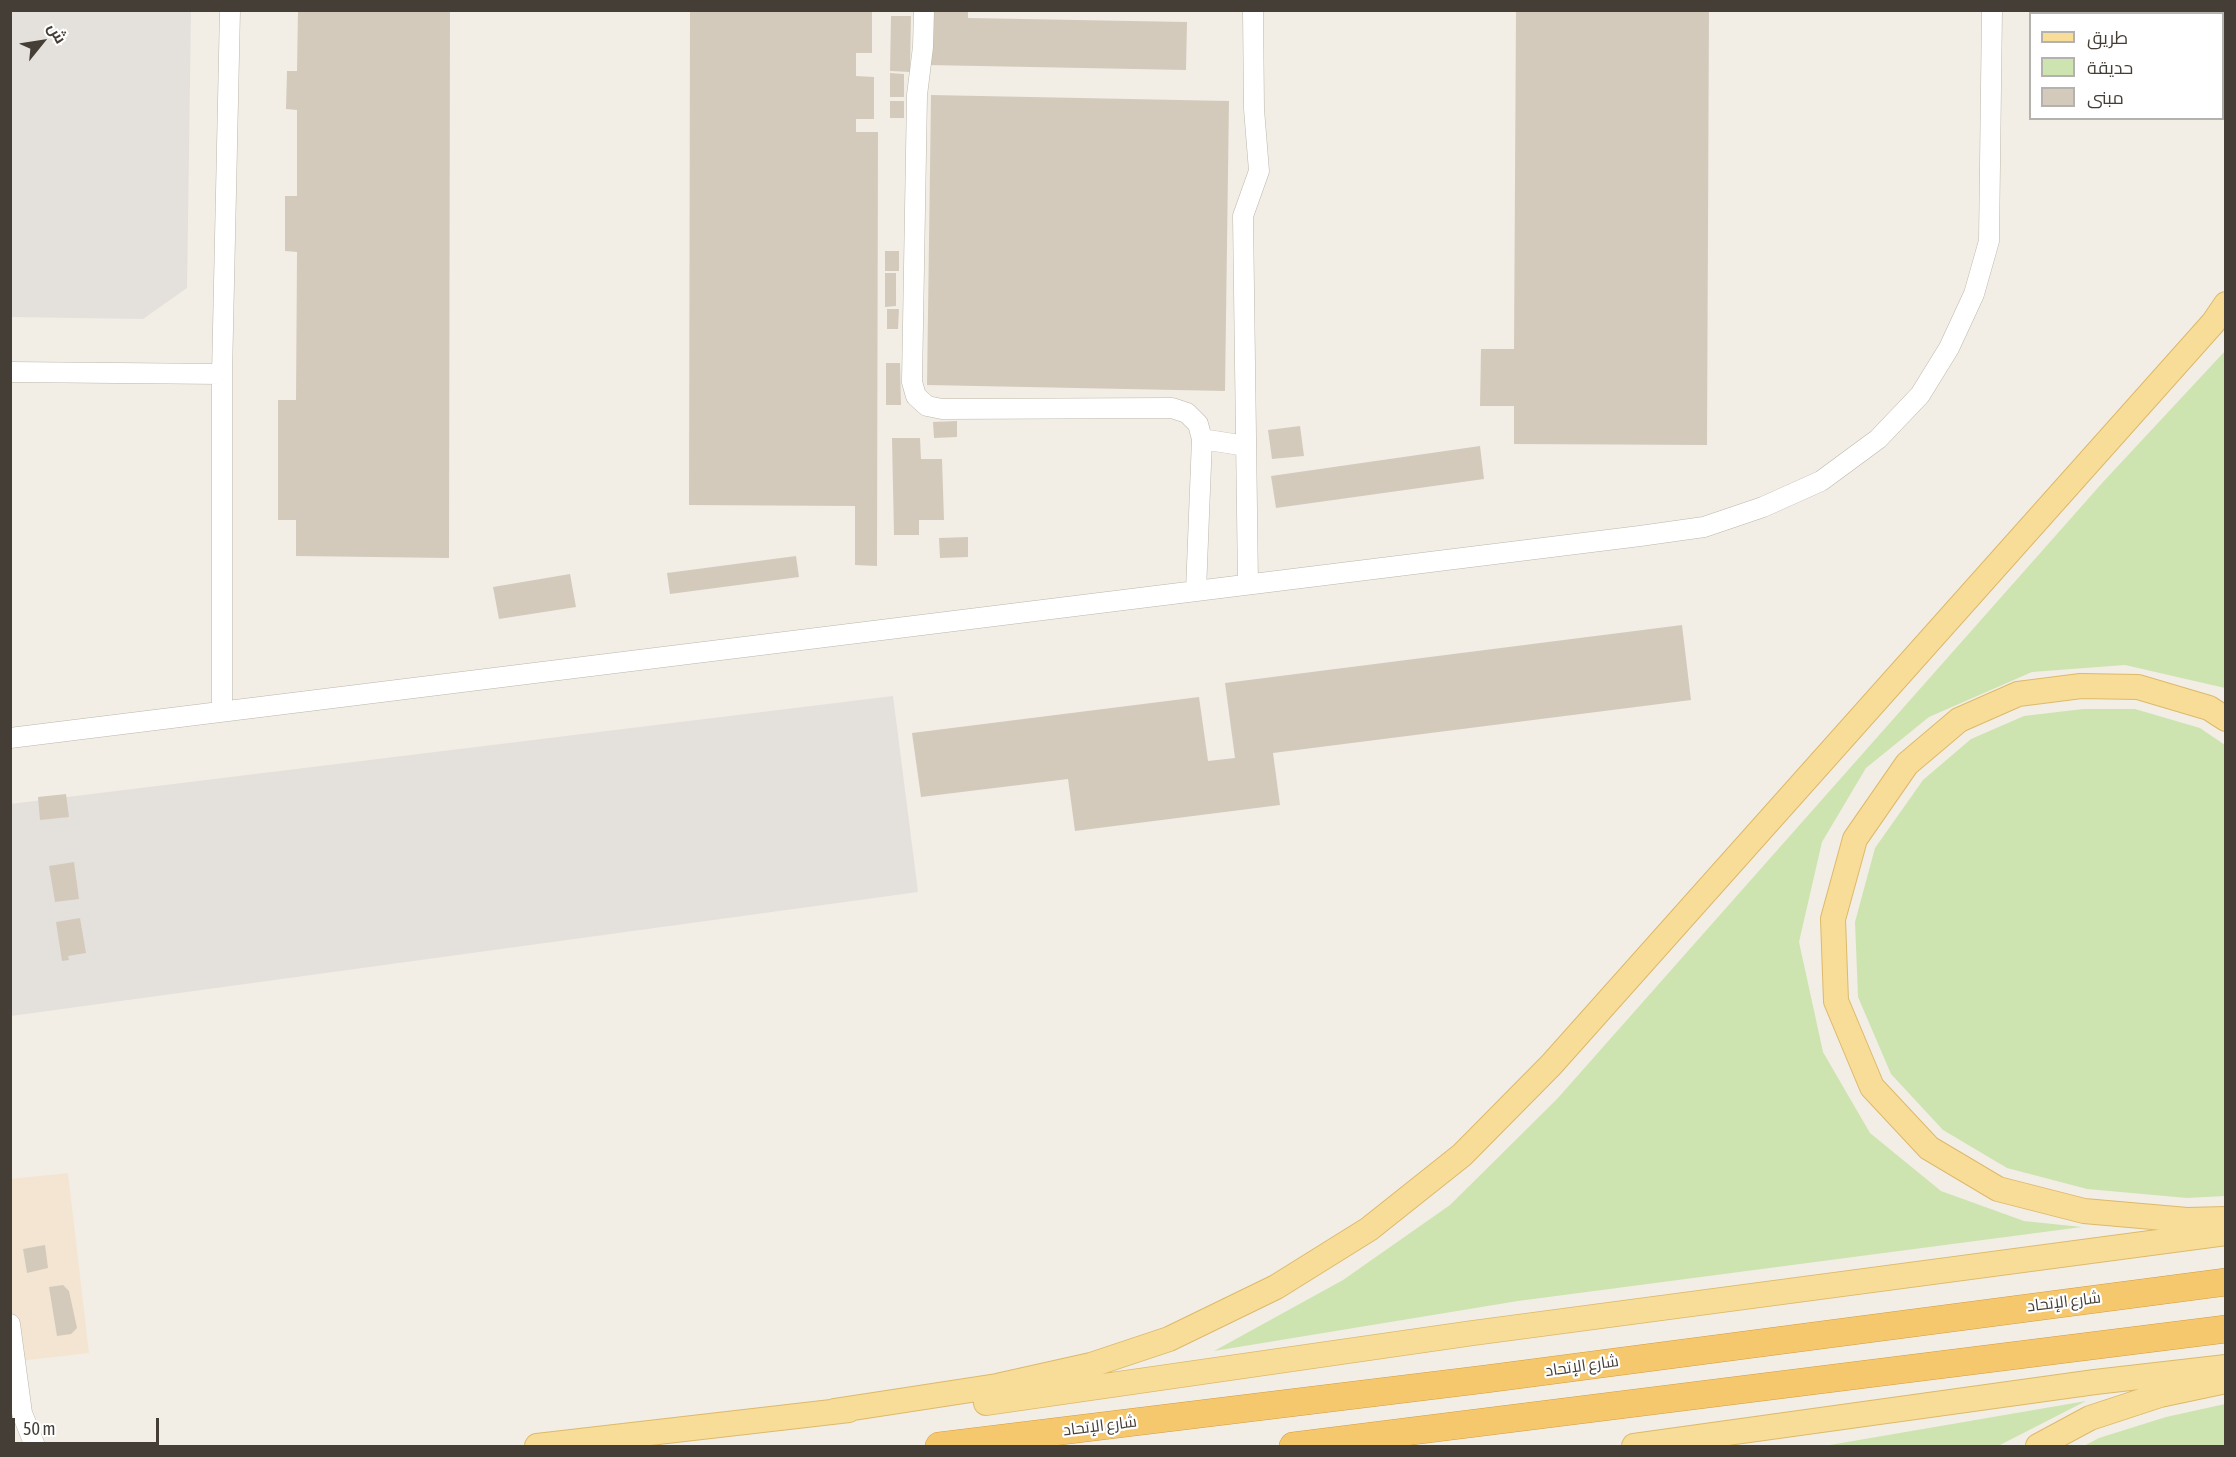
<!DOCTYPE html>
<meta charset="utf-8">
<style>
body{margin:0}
#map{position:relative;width:2236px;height:1457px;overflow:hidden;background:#f2eee6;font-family:"Asap Condensed",Cairo,sans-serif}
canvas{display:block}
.frame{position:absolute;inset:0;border:12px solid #443e36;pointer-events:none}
.legend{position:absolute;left:2029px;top:12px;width:195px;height:108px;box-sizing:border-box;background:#fff;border:2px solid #b4b2af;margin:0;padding:8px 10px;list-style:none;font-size:18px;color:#443e36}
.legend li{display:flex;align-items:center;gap:12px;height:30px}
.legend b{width:30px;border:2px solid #b4b2af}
.north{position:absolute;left:12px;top:12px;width:60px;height:60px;-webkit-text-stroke:4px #fff;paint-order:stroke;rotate:60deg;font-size:16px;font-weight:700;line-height:24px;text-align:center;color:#443e36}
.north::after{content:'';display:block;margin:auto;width:21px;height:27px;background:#443e36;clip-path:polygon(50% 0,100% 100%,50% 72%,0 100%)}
.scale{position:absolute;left:12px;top:1418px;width:147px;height:27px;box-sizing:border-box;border:3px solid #443e36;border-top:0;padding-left:8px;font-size:18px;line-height:21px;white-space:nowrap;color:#443e36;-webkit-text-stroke:4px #fff;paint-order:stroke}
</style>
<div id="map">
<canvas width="2236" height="1457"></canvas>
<div class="frame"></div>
<ul class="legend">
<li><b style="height:8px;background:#f8dd98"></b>طريق</li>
<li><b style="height:16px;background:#cde4b0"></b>حديقة</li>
<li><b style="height:16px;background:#d3cabc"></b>مبنى</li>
</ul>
<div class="north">ش</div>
<div class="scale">50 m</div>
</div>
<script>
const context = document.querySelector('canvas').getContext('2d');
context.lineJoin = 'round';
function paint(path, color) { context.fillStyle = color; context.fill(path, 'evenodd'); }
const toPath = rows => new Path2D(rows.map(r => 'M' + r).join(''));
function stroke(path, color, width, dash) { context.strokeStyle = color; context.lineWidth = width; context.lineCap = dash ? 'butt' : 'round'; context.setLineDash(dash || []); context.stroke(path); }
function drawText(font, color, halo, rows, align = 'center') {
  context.font = font + ' "Asap Condensed",Cairo,sans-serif'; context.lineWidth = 4.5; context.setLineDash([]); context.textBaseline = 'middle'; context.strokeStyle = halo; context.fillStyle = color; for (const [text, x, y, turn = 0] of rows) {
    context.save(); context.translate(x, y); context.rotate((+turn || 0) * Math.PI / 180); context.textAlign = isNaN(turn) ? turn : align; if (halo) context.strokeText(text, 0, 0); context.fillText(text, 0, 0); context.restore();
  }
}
const commercial = toPath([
 [68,1173,89,1353,11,1362,10,1179]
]);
const industrial = toPath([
 [11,10,191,11,187,288,143,319,11,317],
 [893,696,918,892,11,1016,10,804]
]);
const green = toPath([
 [2225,351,2225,688,2125,665,2032,672,1929,717,1866,768,1822,842,1799,942,1823,1052,1870,1133,1941,1191,2024,1221,2082,1227,1518,1301,1214,1351,1343,1280,1450,1205,1557,1099,2103,482],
 [2083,709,2135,709,2200,728,2225,745,2225,1196,2187,1198,2087,1189,2007,1168,1943,1130,1891,1074,1858,997,1855,922,1875,848,1923,780,1971,739,2024,716],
 [2086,1401,1998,1446,1824,1446],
 [2225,1404,2225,1446,2084,1446,2099,1438,2166,1417]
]);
const building = toPath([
 [298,10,450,10,449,558,296,556,296,520,278,520,278,400,296,400,297,252,285,251,285,196,297,196,297,110,286,109,287,71,297,71],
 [690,10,872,10,872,53,856,53,856,76,874,77,874,119,856,119,856,132,878,132,877,566,855,565,855,506,689,505],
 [928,10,968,10,968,18,1187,22,1186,70,927,65],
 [1516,10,1709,10,1707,445,1514,444,1514,406,1480,406,1481,349,1514,349],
 [891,16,911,16,910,72,890,71],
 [890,73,904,74,904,97,890,97],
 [931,95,1229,101,1225,391,927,385],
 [890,101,904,101,904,118,890,118],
 [885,251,899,251,899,271,885,271],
 [885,273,896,273,896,306,885,307],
 [887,309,899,309,898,329,887,329],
 [886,363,900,363,901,405,886,405],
 [957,421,957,437,934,438,933,422],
 [1300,426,1304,456,1272,459,1268,430],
 [892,438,920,438,921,459,942,459,944,520,919,520,919,535,894,535],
 [1480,446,1484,479,1276,508,1271,476],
 [968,537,968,557,940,558,939,538],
 [796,556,799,577,670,594,667,573],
 [570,574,576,607,499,619,493,587],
 [1682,625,1691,700,1273,753,1280,805,1075,831,1068,779,921,797,912,733,1199,697,1208,761,1235,758,1225,683],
 [66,794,69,817,40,820,38,797],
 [74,862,79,899,55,902,49,866],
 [80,918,86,953,68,956,69,960,62,961,56,922],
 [45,1245,48,1268,27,1273,23,1249],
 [63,1285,69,1291,77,1328,71,1334,57,1336,49,1287]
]);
const minor = toPath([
 [924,10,923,47,917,95,912,382,916,396,927,406,942,409,1172,408,1187,413,1198,424,1202,439,1196,591],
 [10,372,222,374],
 [1202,439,1246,446],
 [1248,584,1243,216,1259,171,1254,109,1253,10],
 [222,711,222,374,230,10],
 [10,738,1640,536,1704,527,1763,507,1821,481,1878,439,1920,395,1949,348,1974,294,1989,241,1992,10],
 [10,1324,22,1413,35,1446]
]);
const major = toPath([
 [2226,719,2209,708,2138,687,2081,686,2018,694,1959,720,1907,764,1855,839,1833,919,1836,1001,1872,1087,1929,1148,1998,1189,2084,1211,2187,1220,2226,1219],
 [986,1403,1473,1333,2226,1233],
 [834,1411,997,1386,1091,1365,1169,1339,1276,1287,1369,1229,1462,1155,1551,1065,2213,323,2226,304],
 [537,1446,849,1410],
 [1634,1446,2095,1382,2226,1367],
 [2038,1446,2090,1418,2160,1395,2226,1381]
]);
const highway = toPath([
 [939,1446,1486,1379,2226,1282],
 [1293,1446,2226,1329]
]);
const streetNames = [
 ["شارع الإتحاد",2064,1302,-7],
 ["شارع الإتحاد",1582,1366,-8],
 ["شارع الإتحاد",1100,1426,-7]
];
paint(commercial, '#f3e5d2');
paint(industrial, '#e4e0db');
paint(green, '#cde4b0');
paint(building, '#d3cabc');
stroke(minor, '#bdb6a9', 21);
stroke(major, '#ddb969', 26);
stroke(highway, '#d49c3d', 28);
stroke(minor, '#fff', 20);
stroke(major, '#f8dd98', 24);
stroke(highway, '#f6c86d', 27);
drawText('16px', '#443e36', '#fff', streetNames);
</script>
